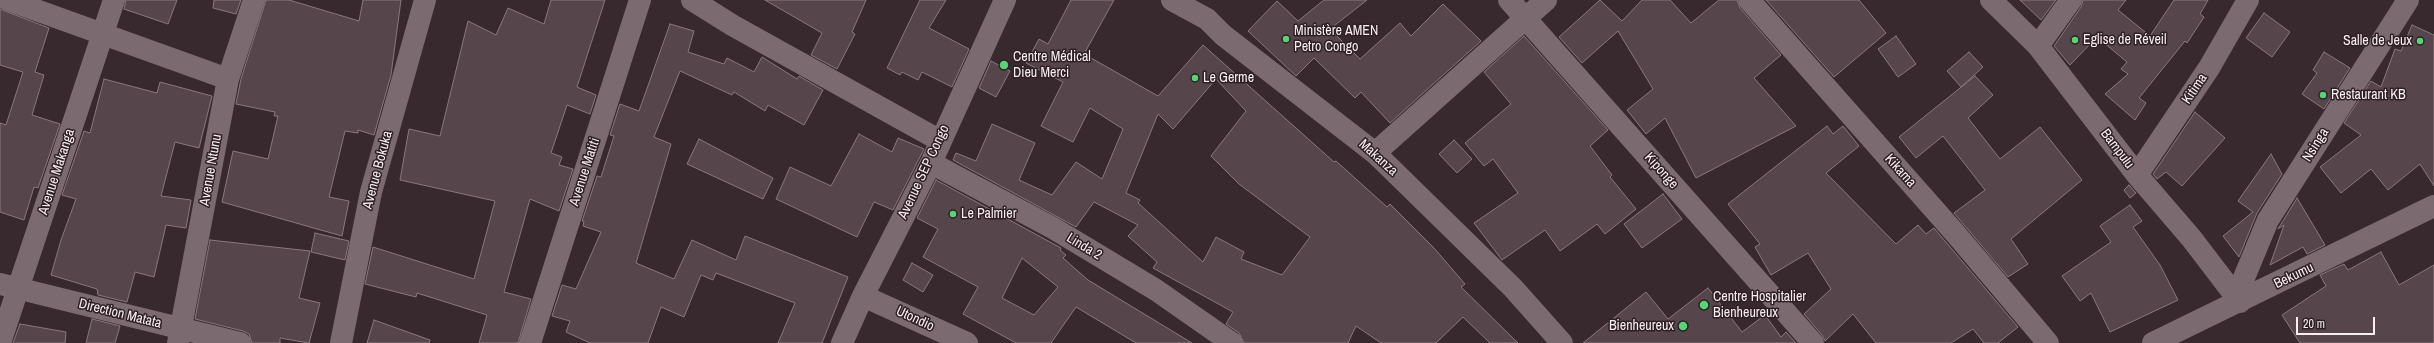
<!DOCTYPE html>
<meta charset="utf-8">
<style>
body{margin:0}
#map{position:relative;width:2434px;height:343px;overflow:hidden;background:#38292f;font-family:"Archivo Narrow",sans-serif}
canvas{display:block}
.scale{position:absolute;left:2296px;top:317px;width:79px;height:18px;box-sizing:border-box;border:2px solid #f8edf1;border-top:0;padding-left:5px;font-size:12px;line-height:14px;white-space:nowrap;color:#f8edf1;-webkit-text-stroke:3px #2e2025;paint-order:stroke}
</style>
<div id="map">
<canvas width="2434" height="343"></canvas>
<div class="scale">20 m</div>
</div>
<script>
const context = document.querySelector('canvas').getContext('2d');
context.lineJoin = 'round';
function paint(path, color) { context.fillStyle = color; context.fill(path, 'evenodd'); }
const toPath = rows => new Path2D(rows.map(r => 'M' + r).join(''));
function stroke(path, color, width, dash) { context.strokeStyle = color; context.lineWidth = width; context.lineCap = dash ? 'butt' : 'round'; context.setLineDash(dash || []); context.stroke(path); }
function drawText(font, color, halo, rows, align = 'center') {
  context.font = font + ' "Archivo Narrow",sans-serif'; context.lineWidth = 3; context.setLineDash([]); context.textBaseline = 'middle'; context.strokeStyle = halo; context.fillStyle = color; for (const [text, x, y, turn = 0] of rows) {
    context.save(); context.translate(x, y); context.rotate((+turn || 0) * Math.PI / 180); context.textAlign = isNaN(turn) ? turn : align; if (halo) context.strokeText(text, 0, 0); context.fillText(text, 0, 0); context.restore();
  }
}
const building = toPath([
 [126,0,177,0,168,24,124,9,126,0],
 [214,0,241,0,236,14,213,8,214,0],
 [266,0,289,0,359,21,363,0,401,0,391,75,374,135,358,130,358,133,345,131,329,197,349,201,342,236,222,202,233,151,268,159,278,116,274,116,275,112,236,104,241,79,266,0],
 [551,0,605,0,577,87,596,95,590,114,567,105,551,153,562,157,559,165,573,169,559,211,530,199,504,292,531,299,518,343,479,343,487,315,417,293,416,297,365,284,373,247,474,279,495,201,400,180,409,129,440,136,468,21,496,35,508,8,544,24,551,0],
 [765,0,866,0,852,32,855,34,837,69,811,55,822,33,765,0],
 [920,0,946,0,929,28,969,49,952,87,922,72,918,80,902,72,900,75,887,68,920,0],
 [1071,0,1114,0,1084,54,1158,96,1203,45,1334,162,1336,161,1387,207,1390,204,1434,248,1465,284,1461,287,1518,343,1490,343,1463,317,1436,343,1381,343,1356,326,1348,343,1244,343,1239,333,1226,324,1233,312,1153,268,1157,262,1128,236,1138,225,1094,202,1076,227,953,160,956,153,976,161,992,124,1035,143,1019,180,1052,195,1076,162,1102,179,1123,129,1090,108,1073,142,1041,126,1063,82,1026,63,1039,39,1048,44,1071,0],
 [1216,79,1246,111,1211,156,1239,184,1310,237,1282,275,1241,259,1244,252,1216,237,1203,262,1138,203,1140,200,1126,193,1158,114,1173,129,1216,79],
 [1324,0,1367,0,1330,29,1360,59,1400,23,1411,36,1443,4,1481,41,1390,123,1361,92,1355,98,1314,58,1296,76,1248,31,1277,1,1298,21,1324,0],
 [1600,0,1622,21,1642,0,1670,0,1691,23,1719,0,1737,0,1740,8,1781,55,1754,78,1796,126,1696,178,1665,118,1646,134,1627,110,1653,89,1618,31,1582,63,1559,37,1600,0],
 [1766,0,1859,0,1886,33,1834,77,1766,0],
 [2020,0,2056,0,2041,20,2020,0],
 [2083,0,2126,0,2118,10,2150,36,2174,0,2208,0,2200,14,2204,17,2187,43,2185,41,2139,98,2146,103,2135,120,2105,94,2128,74,2121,69,2127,62,2097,37,2070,65,2054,46,2081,7,2083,0],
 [0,9,49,28,35,72,44,75,32,115,60,124,38,188,34,187,24,220,0,212,0,123,6,125,23,72,0,65,0,9],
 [2264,13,2290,32,2272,57,2246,38,2264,13],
 [670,24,694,31,688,52,724,64,727,58,754,72,762,57,797,79,799,76,823,90,804,125,768,105,765,111,734,92,732,95,680,71,654,137,671,144,636,263,674,279,692,240,736,260,745,236,848,277,822,343,778,343,795,303,716,273,713,280,701,275,684,317,661,307,648,343,590,343,566,332,570,321,552,316,562,285,576,289,601,232,583,226,584,221,582,221,597,176,601,177,614,136,610,135,620,104,639,111,670,24],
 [2412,25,2434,35,2434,186,2420,164,2388,190,2371,169,2341,193,2320,167,2361,135,2344,123,2371,81,2381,87,2395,49,2401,51,2412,25],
 [1524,36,1608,130,1590,146,1612,175,1610,177,1636,209,1605,234,1597,224,1560,251,1545,230,1502,260,1474,223,1518,193,1493,159,1484,166,1465,143,1511,104,1484,72,1524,36],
 [1896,36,1916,64,1898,77,1878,49,1896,36],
 [1969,52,1983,67,1961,87,1947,71,1969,52],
 [2324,52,2350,68,2324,109,2302,94,2317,73,2313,70,2324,52],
 [991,61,1010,71,996,97,979,88,991,61],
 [1975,76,1993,95,1968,118,2000,159,2040,127,2082,180,2011,239,2028,264,2008,277,1954,213,1985,190,1943,136,1916,158,1899,137,1975,76],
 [104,79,157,93,160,82,212,96,199,148,175,142,161,196,191,200,186,228,166,225,154,277,135,272,127,302,98,295,97,289,51,275,61,240,76,199,62,195,84,131,90,133,104,79],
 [2195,112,2225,138,2182,186,2166,172,2157,179,2153,174,2195,112],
 [1827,126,1833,134,1843,126,1859,146,1826,173,1896,244,1918,225,1926,234,1934,228,2018,327,1998,343,1984,343,1973,329,1951,343,1876,343,1853,314,1825,341,1822,335,1804,314,1831,289,1808,253,1771,275,1755,247,1760,244,1728,204,1827,126],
 [859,134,892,152,898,138,924,149,893,210,874,202,857,237,776,199,790,167,831,186,859,134],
 [699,139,773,178,763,199,687,164,699,139],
 [1454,140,1472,159,1457,173,1439,154,1454,140],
 [2271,154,2282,174,2257,213,2239,257,2223,236,2253,212,2238,201,2271,154],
 [936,180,1061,248,1060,250,1066,255,1063,258,1088,280,1192,343,1136,343,1076,307,1051,343,1016,343,963,314,978,287,923,257,938,229,917,218,936,180],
 [1022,258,1058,287,1034,315,1002,298,1022,258],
 [2129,185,2136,193,2130,198,2124,190,2129,185],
 [1663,194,1682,219,1642,248,1624,224,1663,194],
 [2297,198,2325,245,2307,254,2303,247,2270,265,2284,225,2278,229,2297,198],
 [2130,205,2142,221,2133,227,2160,265,2178,300,2110,332,2091,293,2080,301,2062,276,2111,242,2100,226,2130,205],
 [315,233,349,241,345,260,311,252,315,233],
 [210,240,310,251,299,298,320,303,309,343,280,338,280,343,252,343,249,334,243,331,195,319,210,240],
 [2381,252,2399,285,2434,265,2434,343,2300,343,2282,315,2326,286,2320,275,2344,264,2348,270,2381,252],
 [912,263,933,275,923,292,903,280,912,263],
 [1708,288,1742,332,1765,315,1781,337,1786,332,1796,343,1583,343,1646,292,1668,319,1708,288],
 [92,319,120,326,115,343,86,343,92,319],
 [374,320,430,340,429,343,367,343,374,320],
 [20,324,66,332,65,343,13,343,20,324]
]);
const minor = toPath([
 [8,0,228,79],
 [692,0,732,25,939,140],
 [1172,0,1207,19,1223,35,1375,153,1513,288,1562,343],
 [1509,0,1813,343],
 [1749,0,1955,233,2048,343],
 [1991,0,2038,46,2137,175,2192,239,2240,302],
 [2038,46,2071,0],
 [1375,153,1546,0],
 [931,163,1053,228,1156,290,1232,343],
 [2137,175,2209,68,2248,0],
 [0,284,240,343],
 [863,296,967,343],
 [2236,297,2268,220,2408,0],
 [0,343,114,0],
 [178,343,228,79,254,0],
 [341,343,371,192,425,0],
 [530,343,640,0],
 [842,343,863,296,931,163,1005,0],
 [2153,343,2434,206]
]);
const markers = [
 [1286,39,4,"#53d673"],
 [2075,40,4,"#53d673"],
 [2420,41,4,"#53d673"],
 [1004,65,5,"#53d673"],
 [1195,78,4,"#53d673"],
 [2323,95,4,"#53d673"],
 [953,214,4,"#53d673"],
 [1704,305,5,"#53d673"],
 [1683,326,5,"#53d673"]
];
const poiNames = [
 ["Ministère AMEN",1294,31],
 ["Petro Congo",1294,47],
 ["Eglise de Réveil",2083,40],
 ["Salle de Jeux",2412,41,"right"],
 ["Centre Médical",1013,57],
 ["Dieu Merci",1013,73],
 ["Le Germe",1203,78],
 ["Restaurant KB",2331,95],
 ["Le Palmier",961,214],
 ["Centre Hospitalier",1713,297],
 ["Bienheureux",1713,313],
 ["Bienheureux",1674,326,"right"]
];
const streetNames = [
 ["Kitima",2195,89,-56],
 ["Nsinga",2316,145,-58],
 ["Bampulu",2117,149,53],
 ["Makanza",1378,158,42],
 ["Avenue Ntunu",211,170,-80],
 ["Avenue Bokuka",378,170,-75],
 ["Kiponge",1661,171,48],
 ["Kikama",1900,171,48],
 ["Avenue Makanga",57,172,-72],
 ["Avenue Matiti",585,172,-72],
 ["Avenue SEP Congo",924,172,-65],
 ["Linda 2",1084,247,31],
 ["Bekumu",2294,276,-26],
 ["Direction Matata",120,314,14],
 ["Utondio",915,319,25]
];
paint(building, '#56454b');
stroke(building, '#8a787e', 1);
stroke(minor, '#7b6a70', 22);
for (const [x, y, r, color] of markers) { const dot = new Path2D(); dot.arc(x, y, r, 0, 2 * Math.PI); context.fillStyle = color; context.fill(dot); stroke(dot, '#2e2025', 1.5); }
drawText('14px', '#f8edf1', '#2e2025', poiNames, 'left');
drawText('14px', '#f8edf1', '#2e2025', streetNames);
</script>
